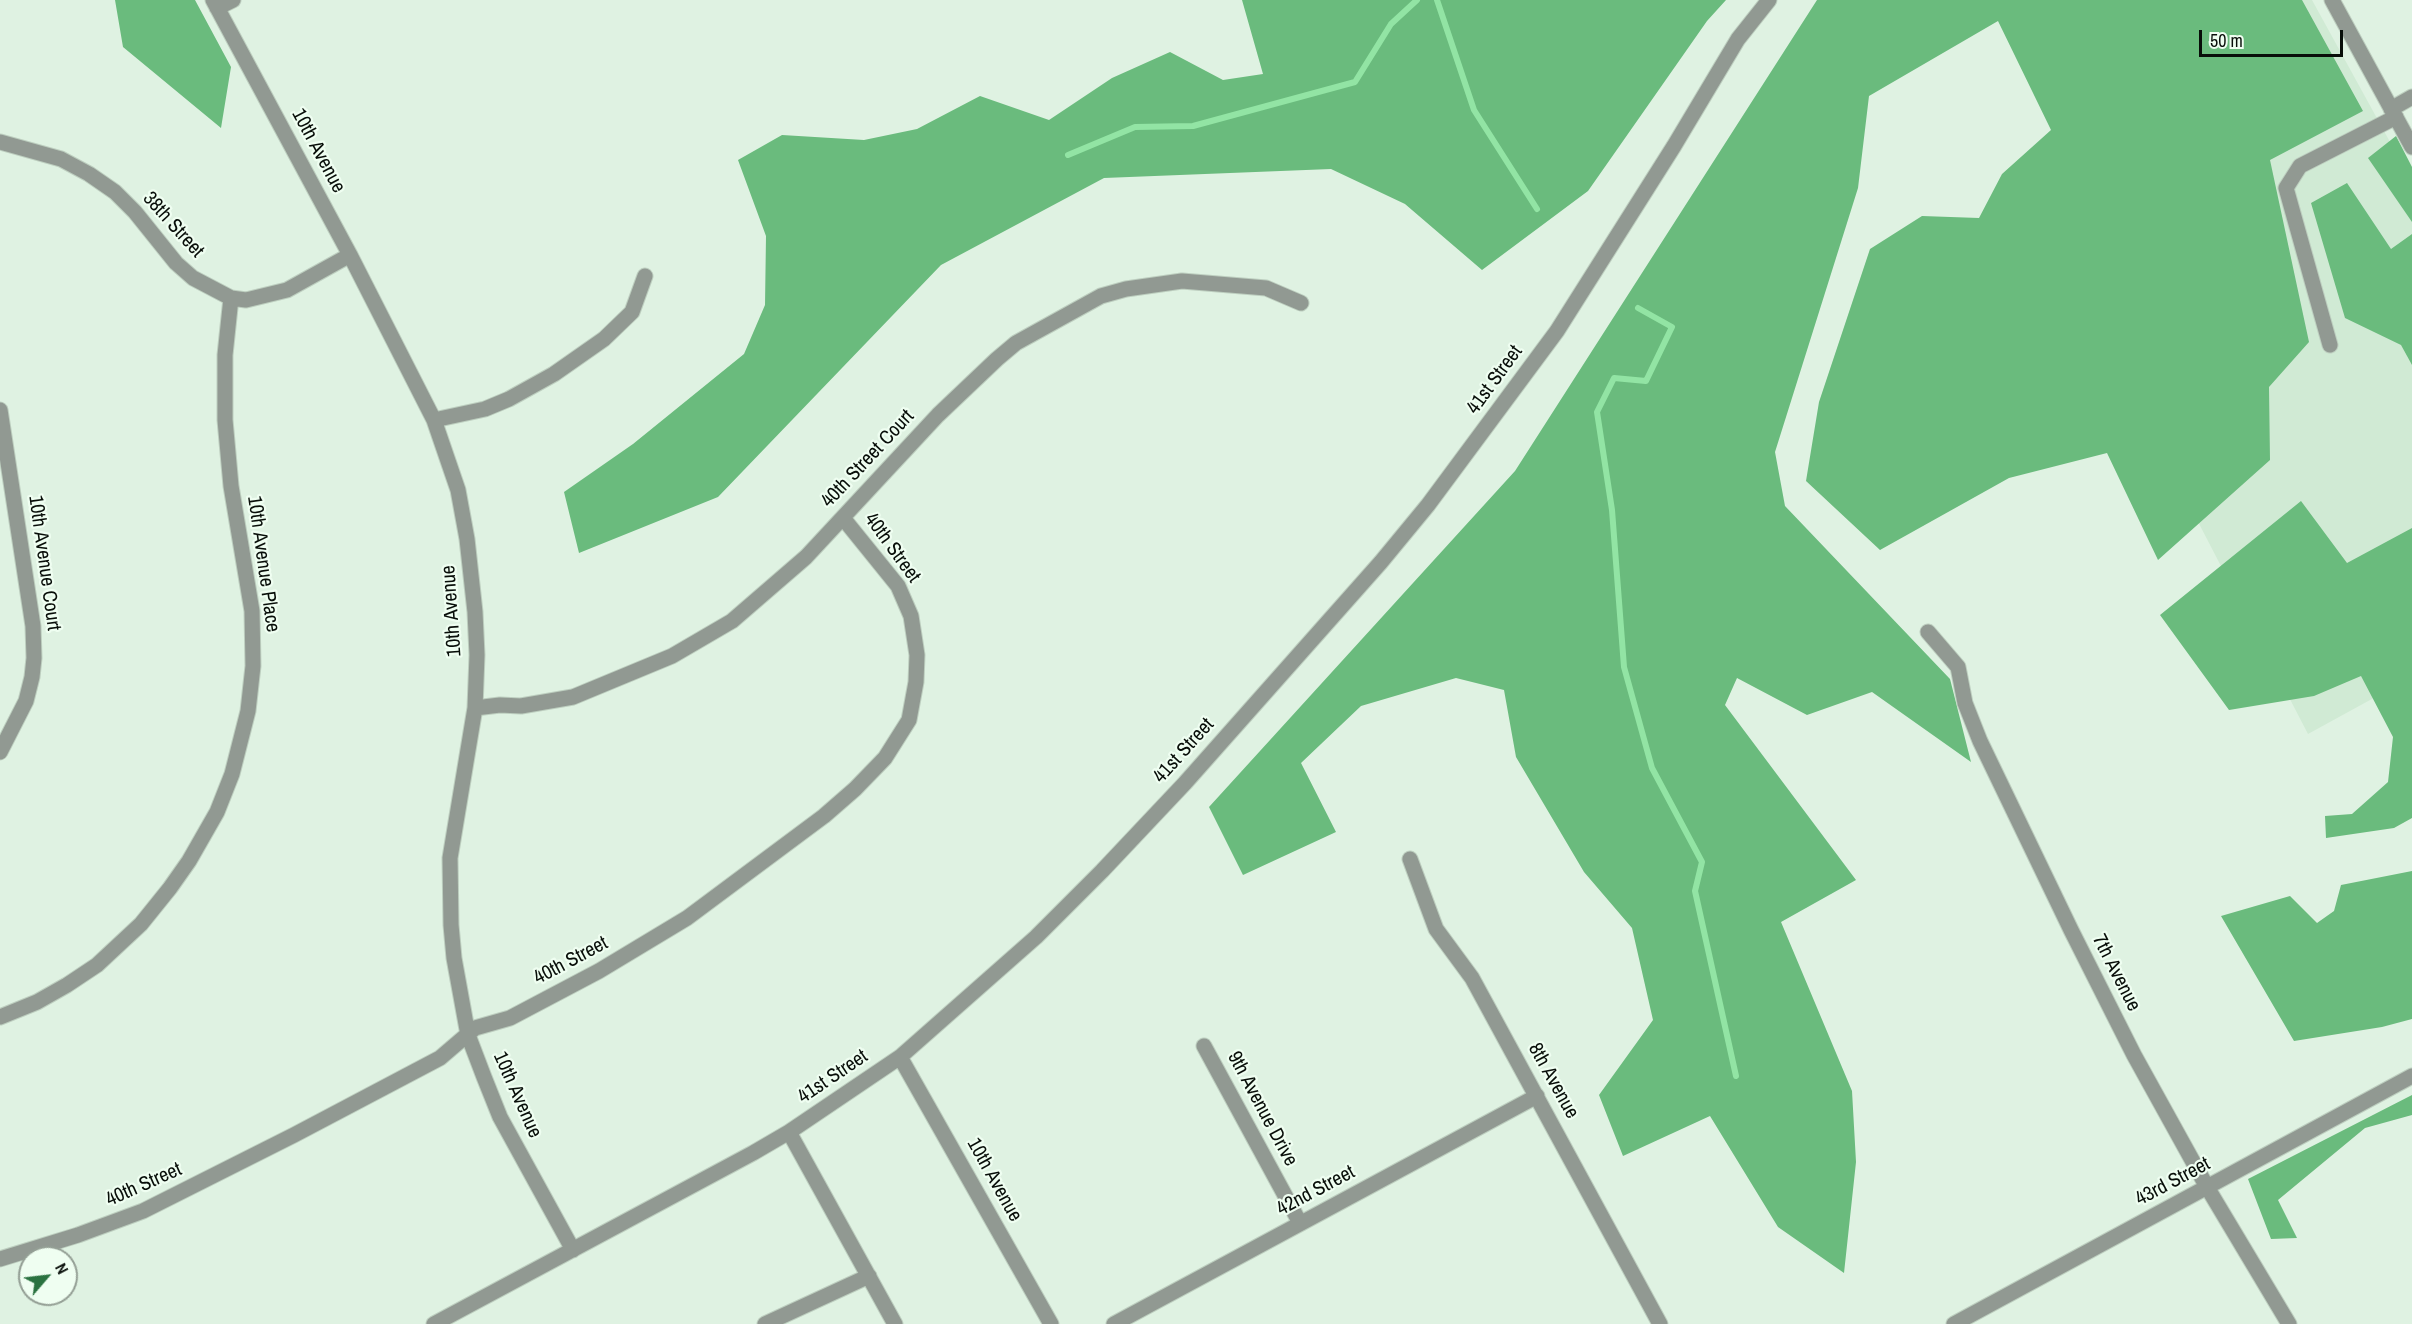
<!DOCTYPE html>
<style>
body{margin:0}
#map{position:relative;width:2412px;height:1324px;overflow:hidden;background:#dff2e2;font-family:"Archivo Narrow",sans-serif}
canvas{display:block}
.north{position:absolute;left:18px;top:1246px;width:60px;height:60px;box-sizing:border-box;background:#effef1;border:2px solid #939e94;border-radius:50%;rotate:62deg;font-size:16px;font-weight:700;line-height:24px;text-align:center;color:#080e09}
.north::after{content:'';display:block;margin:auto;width:21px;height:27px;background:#2a7240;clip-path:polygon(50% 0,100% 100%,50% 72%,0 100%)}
.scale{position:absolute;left:2199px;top:30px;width:144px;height:27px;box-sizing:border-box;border:3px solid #080e09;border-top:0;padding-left:8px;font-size:18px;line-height:21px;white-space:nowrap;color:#080e09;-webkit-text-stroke:4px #effef1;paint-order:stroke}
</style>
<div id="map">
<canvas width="2412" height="1324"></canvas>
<div class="north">N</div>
<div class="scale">50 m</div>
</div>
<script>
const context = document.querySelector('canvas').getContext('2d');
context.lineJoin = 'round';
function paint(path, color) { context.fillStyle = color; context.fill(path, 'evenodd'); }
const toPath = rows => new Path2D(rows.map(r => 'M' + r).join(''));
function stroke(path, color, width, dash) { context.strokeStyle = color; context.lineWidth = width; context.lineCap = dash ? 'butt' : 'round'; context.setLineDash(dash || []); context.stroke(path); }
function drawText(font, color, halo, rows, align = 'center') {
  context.font = font + ' "Archivo Narrow",sans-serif'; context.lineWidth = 4.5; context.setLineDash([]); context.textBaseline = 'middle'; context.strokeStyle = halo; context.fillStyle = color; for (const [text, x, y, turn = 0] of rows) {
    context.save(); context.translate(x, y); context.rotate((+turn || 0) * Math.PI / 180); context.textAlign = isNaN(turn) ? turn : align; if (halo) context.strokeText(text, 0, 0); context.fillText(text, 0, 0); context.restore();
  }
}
const built = toPath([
 [2104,0,2312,0,2412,182,2412,677,2308,734,2151,431]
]);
const forest = toPath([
 [115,0,195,0,231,67,221,128,123,47],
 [1242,0,1726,0,1707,21,1588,191,1482,270,1405,204,1331,169,1104,178,941,265,718,497,579,553,564,492,633,444,744,354,765,305,766,236,738,160,782,135,864,140,917,129,980,96,1049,120,1112,78,1170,52,1223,80,1263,74],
 [1817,0,2302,0,2363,111,2270,160,2309,342,2269,387,2270,460,2158,560,2107,453,2009,478,1880,550,1806,481,1819,402,1870,249,1922,216,1979,218,2002,174,2051,130,1998,21,1869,96,1858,188,1775,452,1785,506,1950,679,1971,762,1872,692,1807,715,1737,678,1725,705,1856,880,1781,922,1852,1091,1856,1162,1844,1273,1778,1227,1710,1116,1623,1156,1599,1095,1653,1020,1632,928,1584,872,1516,757,1504,690,1456,678,1361,706,1301,763,1336,832,1243,875,1209,807,1515,471],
 [2396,136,2412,167,2412,222,2368,158],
 [2347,183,2391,249,2412,234,2412,365,2401,345,2345,318,2311,203],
 [2301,501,2347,563,2412,528,2412,818,2394,828,2326,838,2325,816,2352,814,2388,782,2393,737,2361,676,2314,696,2229,710,2160,615],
 [2412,871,2412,1019,2382,1027,2294,1041,2221,916,2290,896,2317,923,2334,911,2341,885],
 [2412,1095,2412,1115,2365,1128,2278,1200,2297,1238,2271,1239,2248,1179]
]);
const stream = toPath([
 [1437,0,1474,110,1537,209],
 [1068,155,1135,127,1193,126,1355,82,1391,24,1417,0],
 [1638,308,1672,327,1646,381,1614,378,1597,412,1612,510,1624,667,1652,768,1702,862,1695,891,1736,1076]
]);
const minor = toPath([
 [213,0,350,255,434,420,458,490,467,539,475,612,477,655,475,708,450,858,451,925,454,958,468,1035,484,1077,500,1117,573,1250],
 [2332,0,2412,147],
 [217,8,233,0],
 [2391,109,2412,97],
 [0,142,61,159,89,174,115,192,135,212,176,263,193,278,231,298,246,300,287,290,350,255],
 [2330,345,2286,188,2300,166,2396,117],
 [0,410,33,626,34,658,32,677,26,701,0,752],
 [434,420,485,409,509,399,554,374,604,339,632,312,645,276],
 [1928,632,1958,667,1965,703,1980,741,2071,930,2134,1055,2207,1187,2289,1324],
 [475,708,500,705,521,706,573,697,672,656,732,621,806,557,938,415,997,359,1016,343,1101,296,1126,289,1182,281,1266,288,1301,303],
 [1410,859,1436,929,1472,978,1660,1324],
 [0,1017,37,1002,67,985,97,965,141,924,170,888,189,861,217,812,232,774,248,711,253,666,252,611,231,486,225,420,225,355,231,298],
 [1204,1046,1300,1223],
 [900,1057,1051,1324],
 [789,1132,895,1324],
 [0,1259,78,1235,143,1211,294,1135,440,1058,475,1028,510,1018,599,971,687,918,824,816,855,789,885,758,909,720,916,682,917,655,911,616,898,586,843,518],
 [434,1324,753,1153,789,1132,900,1057,1036,937,1102,871,1185,783,1381,562,1428,505,1557,331,1674,146,1738,39,1769,0],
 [765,1324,869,1276],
 [1114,1324,1537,1096],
 [1954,1324,2412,1076]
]);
const streetNames = [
 ["10th Avenue",318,151,62],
 ["38th Street",173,225,48],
 ["41st Street",1495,380,-54],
 ["40th Street Court",868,459,-47],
 ["40th Street",892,548,54],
 ["10th Avenue Court",44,563,82],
 ["10th Avenue Place",263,564,82],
 ["10th Avenue",452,611,-94],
 ["41st Street",1184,751,-48],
 ["40th Street",571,961,-28],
 ["7th Avenue",2116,973,63],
 ["41st Street",833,1077,-34],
 ["8th Avenue",1553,1081,61],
 ["10th Avenue",517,1095,66],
 ["9th Avenue Drive",1262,1109,62],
 ["10th Avenue",994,1180,61],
 ["43rd Street",2173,1182,-28],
 ["40th Street",144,1185,-24],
 ["42nd Street",1316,1191,-28]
];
paint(built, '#d0ead4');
paint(forest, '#6abb7d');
stroke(stream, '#92e4a4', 6);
stroke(minor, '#bdcebf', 17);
stroke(minor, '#919992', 15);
drawText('20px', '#080e09', '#effef1', streetNames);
</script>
